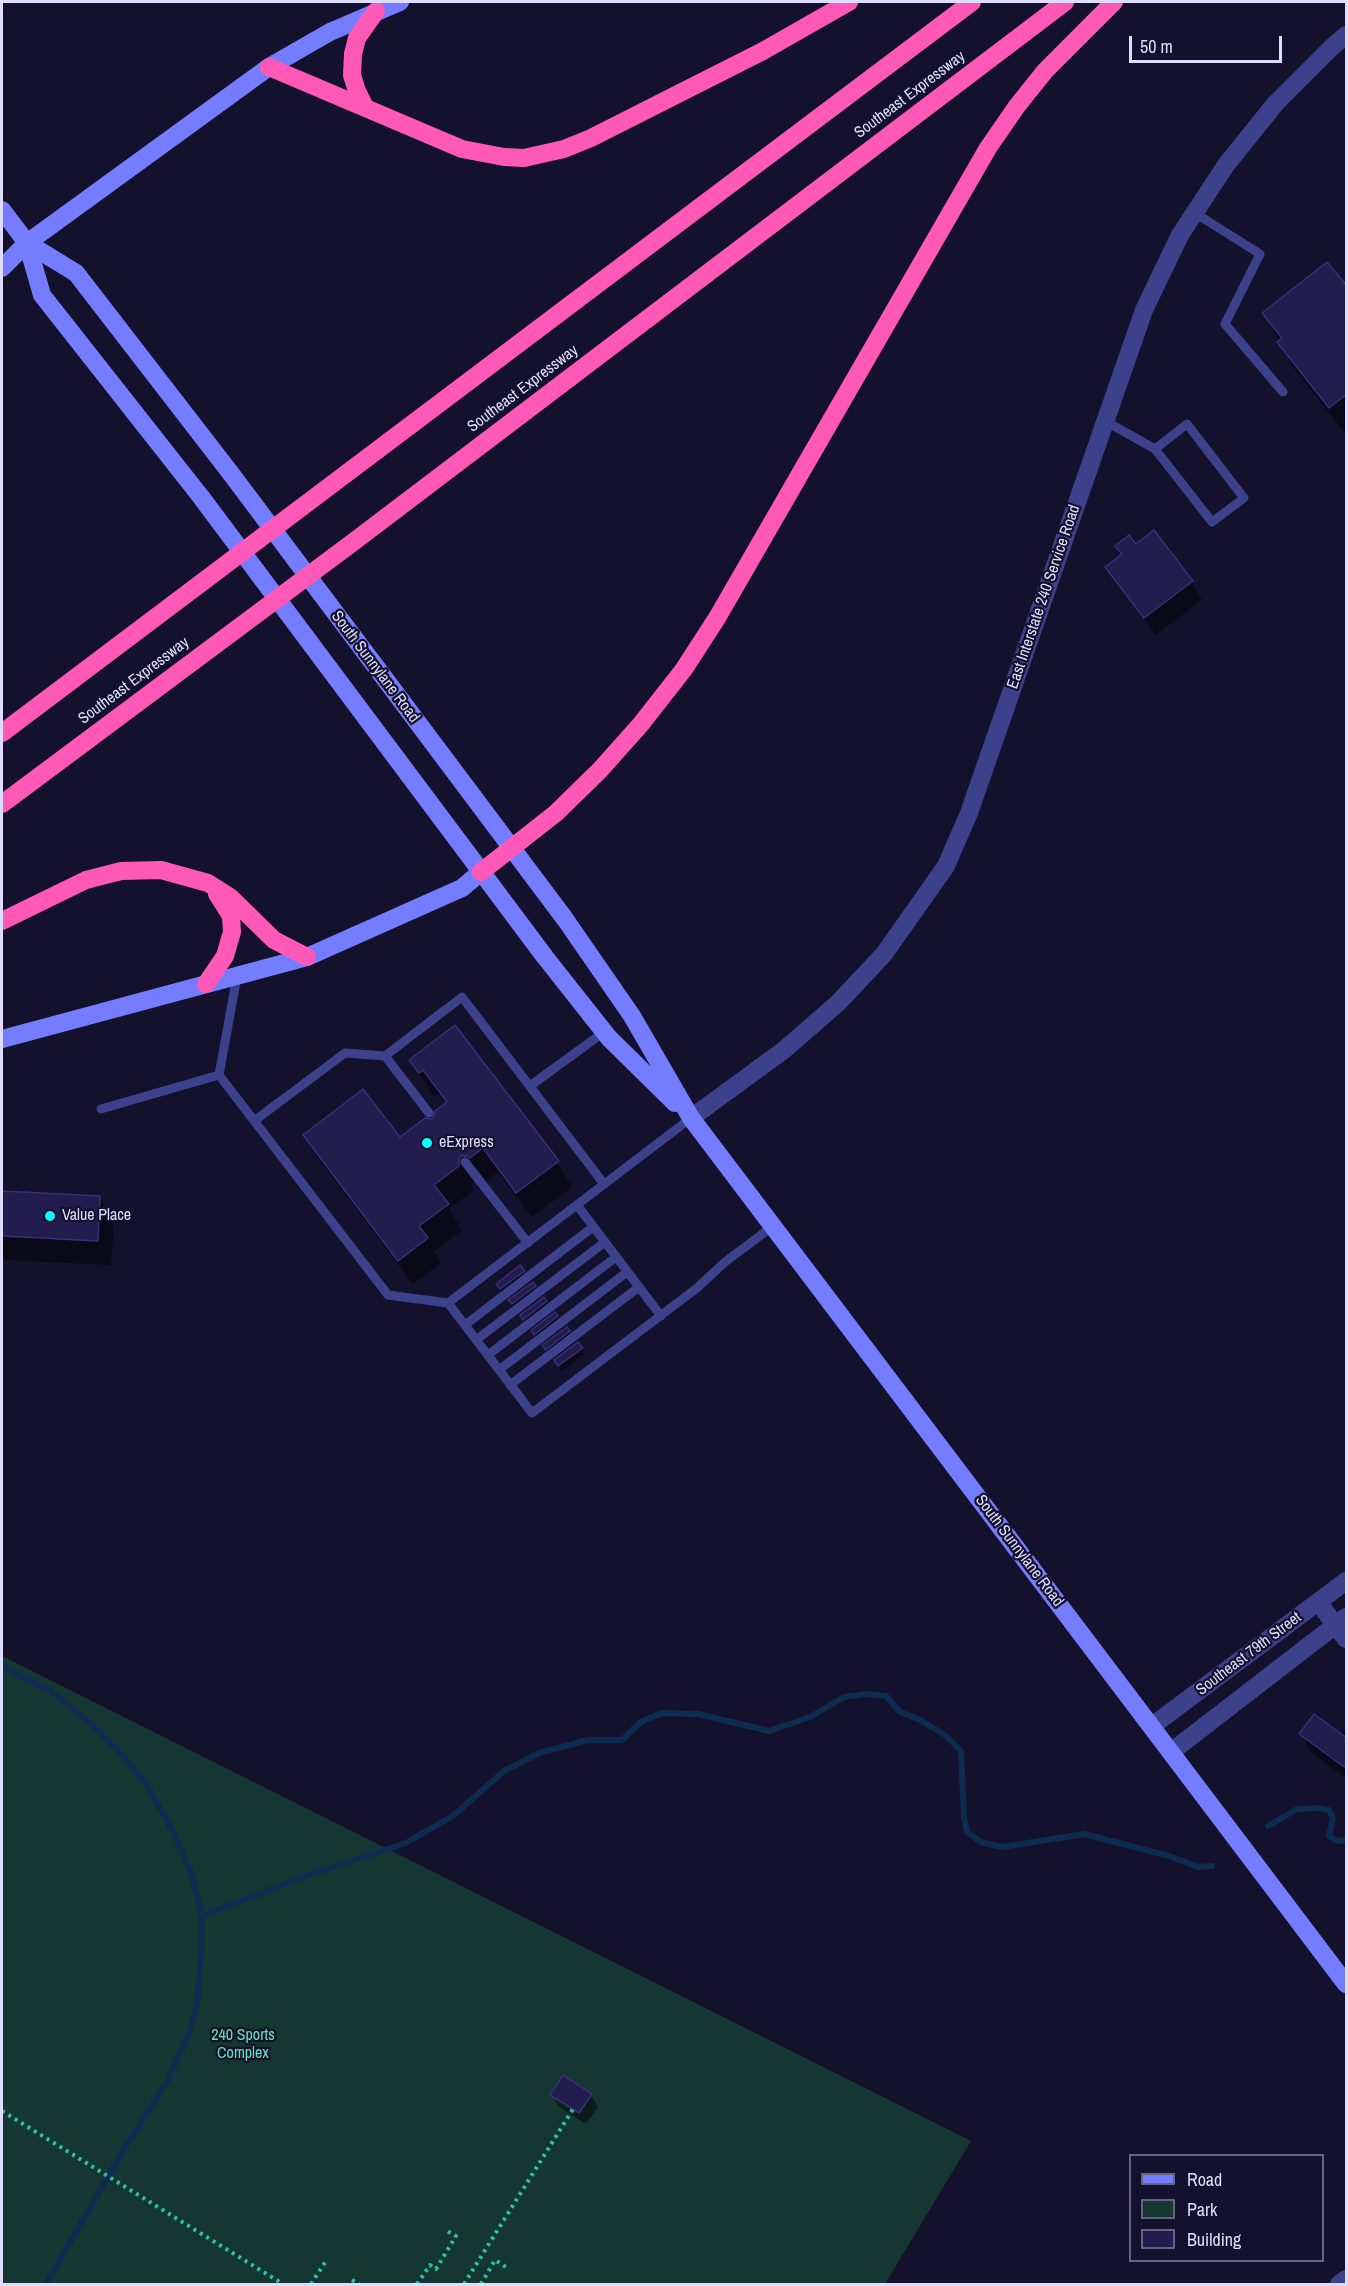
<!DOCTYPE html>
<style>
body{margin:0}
#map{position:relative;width:1348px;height:2286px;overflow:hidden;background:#14112c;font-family:"Archivo Narrow",sans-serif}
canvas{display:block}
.frame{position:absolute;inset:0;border:3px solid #deddff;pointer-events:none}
.legend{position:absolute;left:1129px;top:2154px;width:195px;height:108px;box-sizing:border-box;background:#14112c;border:2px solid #656380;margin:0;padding:8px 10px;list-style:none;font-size:18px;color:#deddff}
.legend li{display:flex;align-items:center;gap:12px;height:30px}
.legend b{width:30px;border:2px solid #656380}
.scale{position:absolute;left:1129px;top:36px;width:153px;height:27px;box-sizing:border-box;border:3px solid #deddff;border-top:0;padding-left:8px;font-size:18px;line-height:21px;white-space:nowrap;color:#deddff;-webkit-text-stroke:4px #14112c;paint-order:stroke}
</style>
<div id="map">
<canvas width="1348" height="2286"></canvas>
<div class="frame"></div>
<ul class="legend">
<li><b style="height:8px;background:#747dff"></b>Road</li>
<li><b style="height:16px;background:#143732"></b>Park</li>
<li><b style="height:16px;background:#231d4e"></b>Building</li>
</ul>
<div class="scale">50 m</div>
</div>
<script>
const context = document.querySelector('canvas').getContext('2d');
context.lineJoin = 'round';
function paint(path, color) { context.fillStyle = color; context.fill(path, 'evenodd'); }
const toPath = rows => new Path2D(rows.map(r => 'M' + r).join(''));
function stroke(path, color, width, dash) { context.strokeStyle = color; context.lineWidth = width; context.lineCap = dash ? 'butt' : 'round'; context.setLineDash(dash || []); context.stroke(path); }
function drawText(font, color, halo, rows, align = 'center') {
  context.font = font + ' "Archivo Narrow",sans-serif'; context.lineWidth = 4.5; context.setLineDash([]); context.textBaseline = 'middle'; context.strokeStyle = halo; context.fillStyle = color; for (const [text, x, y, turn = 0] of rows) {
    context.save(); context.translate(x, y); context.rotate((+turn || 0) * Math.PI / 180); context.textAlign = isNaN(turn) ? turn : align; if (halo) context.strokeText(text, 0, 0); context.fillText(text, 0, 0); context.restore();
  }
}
const green = toPath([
 [2,1656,971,2141,885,2284,2,2284]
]);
const shadow = toPath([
 [1346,288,1346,430,1344,432,1293,367,1264,313],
 [1135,546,1191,581,1202,600,1156,635,1118,585,1107,567],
 [455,1027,557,1162,572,1187,532,1217,498,1172,485,1182,475,1181,472,1185,473,1191,449,1209,462,1230,434,1251,441,1263,413,1284,319,1160,305,1135,399,1140,434,1120,446,1104,438,1094,434,1097,411,1060],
 [2,1193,100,1198,114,1222,111,1265,2,1260],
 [523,1272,526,1277,504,1294,498,1284],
 [532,1284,538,1292,516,1309,510,1301],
 [544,1299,549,1307,527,1324,522,1316],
 [555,1314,560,1322,538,1339,533,1331],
 [566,1329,572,1337,550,1354,544,1346],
 [581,1349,584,1354,562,1371,556,1361],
 [1346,1727,1346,1778,1311,1752,1301,1734,1340,1736],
 [552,2095,591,2095,598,2107,586,2124,559,2107]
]);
const stream = toPath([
 [2,1667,51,1691,89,1722,123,1756,147,1785,172,1830,191,1872,202,1916,201,1957,197,2005,188,2036,166,2084,124,2149,46,2284],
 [1268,1826,1297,1809,1318,1808,1329,1810,1333,1818,1329,1836,1337,1841,1346,1840],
 [202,1916,311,1874,406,1843,454,1815,504,1771,539,1753,588,1740,622,1740,642,1721,662,1713,698,1714,769,1731,810,1717,844,1697,865,1694,886,1696,900,1712,920,1720,945,1735,961,1751,964,1817,967,1832,981,1842,1002,1847,1084,1834,1169,1856,1198,1867,1212,1866]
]);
const building = toPath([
 [1327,262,1347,286,1347,394,1329,408,1277,342,1282,338,1262,313,1327,262],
 [1154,530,1193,581,1144,618,1105,567,1122,554,1115,546,1129,535,1136,544,1154,530],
 [455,1025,559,1161,516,1193,483,1148,470,1158,467,1156,461,1156,459,1160,459,1166,434,1185,449,1204,419,1226,428,1238,398,1261,303,1135,363,1089,400,1137,425,1118,433,1119,435,1111,447,1102,423,1070,419,1073,409,1060,455,1025],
 [2,1191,100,1196,98,1241,2,1236,2,1191],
 [520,1265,525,1271,500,1289,496,1284,520,1265],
 [533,1282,536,1286,512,1304,508,1300,533,1282],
 [544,1297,547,1301,523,1320,520,1315,544,1297],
 [555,1312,558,1316,534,1335,531,1330,555,1312],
 [567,1327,570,1331,546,1350,542,1345,567,1327],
 [578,1342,583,1348,558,1366,554,1360,578,1342],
 [1314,1714,1347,1738,1347,1769,1299,1734,1314,1714],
 [563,2075,592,2094,579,2113,550,2095,563,2075]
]);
const path = toPath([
 [2,2111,283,2284],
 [352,2280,359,2284],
 [311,2284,326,2261],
 [417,2284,430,2265,436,2269,456,2236,447,2231],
 [464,2284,573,2109],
 [481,2284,495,2260,506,2267]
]);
const lane = toPath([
 [1195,213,1260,254,1225,324,1283,392],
 [1105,421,1155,449,1212,522,1244,498,1187,424,1155,449],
 [237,976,219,1075,388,1295,448,1303],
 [385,1056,429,1113],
 [530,1086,604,1032],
 [101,1109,219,1075],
 [691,1118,448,1303,532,1413,697,1288,725,1262,773,1226],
 [254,1121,345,1053,385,1056,462,997,604,1184],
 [465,1162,528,1243],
 [577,1205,661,1316],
 [465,1325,593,1227],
 [476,1340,605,1242],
 [488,1355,616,1257],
 [499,1370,627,1272],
 [510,1385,639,1287]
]);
const street = toPath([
 [691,1118,784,1050,838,1003,884,954,946,866,969,813,1144,310,1180,235,1226,165,1275,104,1333,46,1346,35],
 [1318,1602,1346,1639],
 [1152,1726,1346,1581],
 [1171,1752,1346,1617],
 [1339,2284,1346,2279]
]);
const secondary = toPath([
 [2,210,27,243,42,295,201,497,545,957,609,1038,675,1103],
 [27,243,76,273,232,475,565,919,632,1016,691,1118,1346,1984],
 [2,268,27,243,269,67,330,32,400,2],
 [2,1039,307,957,462,888,481,872]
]);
const highway = toPath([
 [269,67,462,149,504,157,524,158,564,149,591,138,763,51,849,2],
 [365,107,357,91,352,75,353,54,357,38,376,11],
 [2,733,972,2],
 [2,804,352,543,1065,2],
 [481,872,556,813,600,770,641,724,684,669,717,618,988,148,1017,106,1045,71,1114,2],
 [2,921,86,880,121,871,161,870,208,883,230,897,274,940,307,957],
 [206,984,225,956,232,932,231,916,217,894]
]);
const markers = [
 [427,1143,6,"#09fdff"],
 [50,1216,6,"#09fdff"]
];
const streetNames = [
 ["Southeast Expressway",910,95,-37],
 ["Southeast Expressway",523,389,-37],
 ["East Interstate 240 Service Road",1044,597,-71],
 ["South Sunnylane Road",375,667,53],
 ["Southeast Expressway",134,681,-37],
 ["South Sunnylane Road",1019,1551,53],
 ["Southeast 79th Street",1249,1654,-37]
];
const poiNames = [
 ["eExpress",439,1143],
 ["Value Place",62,1216]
];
const parkNames = [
 ["240 Sports",243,2036],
 ["Complex",243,2054]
];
paint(green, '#143732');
paint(shadow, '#0007');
stroke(stream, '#0d2c50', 6);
paint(building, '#231d4e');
stroke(building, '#372f7a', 1.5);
stroke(path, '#30c0aa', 4, [3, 4.5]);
stroke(lane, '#3c418b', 9);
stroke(street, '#3c418b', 18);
stroke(secondary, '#747dff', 18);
stroke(highway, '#ff58b7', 18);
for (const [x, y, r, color] of markers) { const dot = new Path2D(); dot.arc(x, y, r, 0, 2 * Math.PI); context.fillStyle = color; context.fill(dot); stroke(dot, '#14112c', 2); }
drawText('16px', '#deddff', '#14112c', streetNames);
drawText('16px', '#deddff', '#14112c', poiNames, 'left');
drawText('16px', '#66e2b7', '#14112c', parkNames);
</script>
